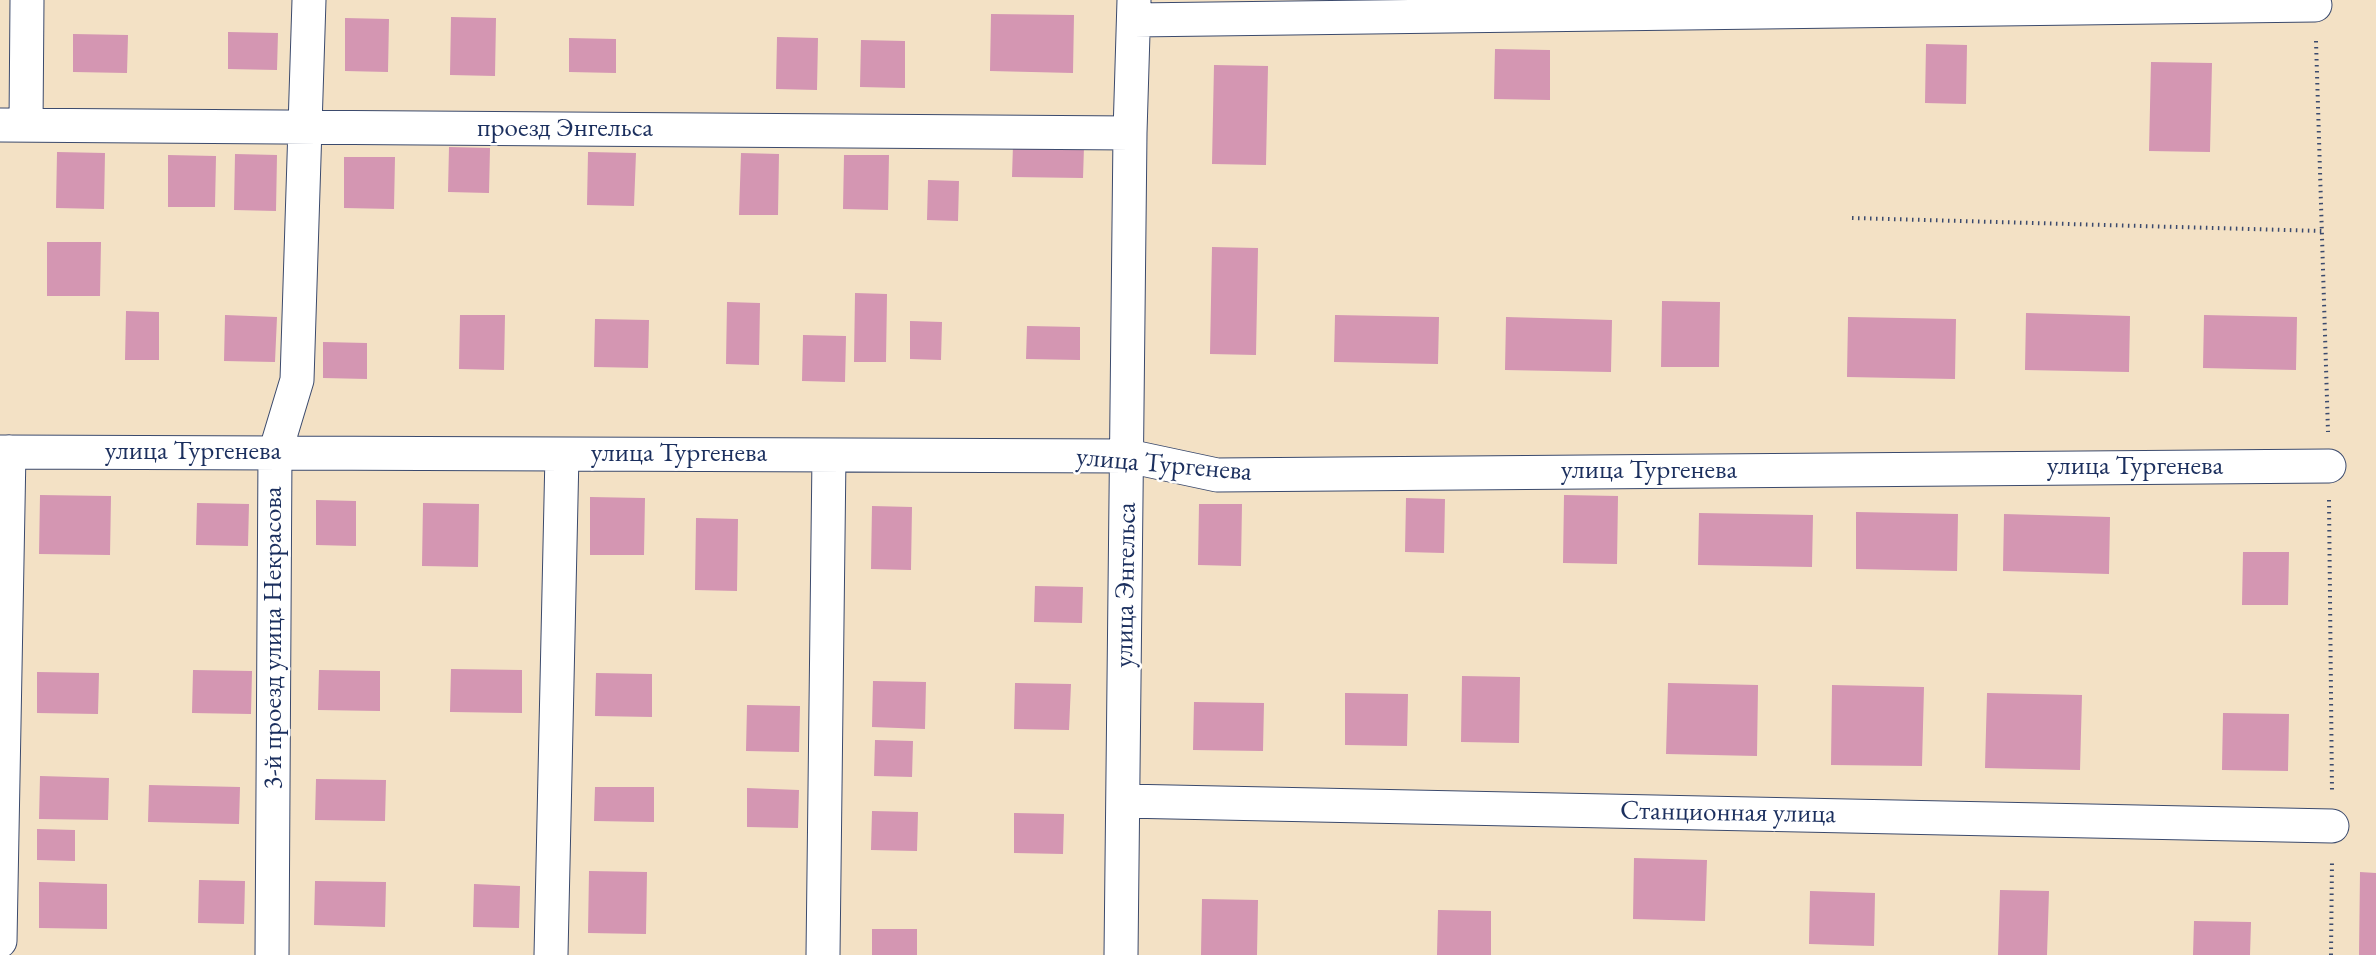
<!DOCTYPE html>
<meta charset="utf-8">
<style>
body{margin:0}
canvas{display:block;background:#f3e1c5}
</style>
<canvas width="2376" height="955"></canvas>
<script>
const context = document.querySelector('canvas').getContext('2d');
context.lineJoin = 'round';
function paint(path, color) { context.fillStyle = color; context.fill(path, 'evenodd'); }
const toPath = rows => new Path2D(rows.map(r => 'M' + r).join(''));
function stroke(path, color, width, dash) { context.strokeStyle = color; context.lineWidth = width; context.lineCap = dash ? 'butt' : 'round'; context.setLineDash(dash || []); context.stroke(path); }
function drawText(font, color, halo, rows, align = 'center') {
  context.font = font + ' "EB Garamond",serif'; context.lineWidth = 5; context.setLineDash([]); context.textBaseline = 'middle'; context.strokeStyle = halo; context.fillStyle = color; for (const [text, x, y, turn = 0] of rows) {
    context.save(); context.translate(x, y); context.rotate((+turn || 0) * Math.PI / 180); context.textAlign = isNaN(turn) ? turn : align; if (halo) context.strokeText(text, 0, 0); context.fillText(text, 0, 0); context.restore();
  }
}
const building = toPath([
 [991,14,1074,15,1073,73,990,71],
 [451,17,496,18,495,76,450,75],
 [345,18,389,19,388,72,345,71],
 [228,32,278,33,277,70,228,69],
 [73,34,128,35,127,73,73,72],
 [777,37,818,38,817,90,776,89],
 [569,38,616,39,616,73,569,72],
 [861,40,905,41,905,88,860,87],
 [1926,44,1967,45,1966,104,1925,103],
 [1495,49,1550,50,1550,100,1494,99],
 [2151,62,2212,63,2210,152,2149,151],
 [1214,65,1268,66,1266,165,1212,164],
 [1013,145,1084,147,1083,178,1012,177],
 [449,147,490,148,489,193,448,192],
 [57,152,105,153,104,209,56,208],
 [588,152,636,153,634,206,587,205],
 [741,153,779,154,778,215,739,215],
 [235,154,277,155,276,211,234,210],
 [168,155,216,156,215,207,168,207],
 [844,155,889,155,888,210,843,209],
 [344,157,395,157,394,209,344,208],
 [928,180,959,181,958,221,927,220],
 [47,242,101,242,100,296,47,296],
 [1212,247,1258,248,1256,355,1210,354],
 [855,293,887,294,886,362,854,362],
 [1662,301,1720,302,1719,367,1661,367],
 [727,302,760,303,759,365,726,364],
 [126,311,159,312,159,360,125,360],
 [2026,313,2130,316,2129,372,2025,370],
 [225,315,277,317,275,362,224,361],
 [460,315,505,315,504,370,459,369],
 [1335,315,1439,317,1438,364,1334,362],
 [2204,315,2297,317,2296,370,2203,368],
 [1506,317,1612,320,1611,372,1505,370],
 [1848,317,1956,319,1955,379,1847,377],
 [595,319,649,320,648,368,594,367],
 [910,321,942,322,941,360,910,359],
 [1027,326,1080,327,1080,360,1026,359],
 [803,335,846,336,845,382,802,381],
 [323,342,367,343,367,379,323,378],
 [40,495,111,496,110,555,39,554],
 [1564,495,1618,496,1617,564,1563,563],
 [590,497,645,498,644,555,590,555],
 [1406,498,1445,499,1444,553,1405,552],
 [316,500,356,501,356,546,316,545],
 [197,503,249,504,248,546,196,545],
 [423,503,479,504,478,567,422,566],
 [1199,504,1242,504,1241,566,1198,565],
 [872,506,912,507,911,570,871,569],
 [1856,512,1958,514,1957,571,1856,569],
 [1699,513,1813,515,1812,567,1698,565],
 [2004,514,2110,517,2109,574,2003,571],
 [696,518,738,519,737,591,695,590],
 [2243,552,2289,552,2288,605,2242,605],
 [1035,586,1083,587,1082,623,1034,622],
 [451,669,522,670,522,713,450,712],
 [193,670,252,671,251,714,192,713],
 [319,670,380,671,380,711,318,710],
 [37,672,99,673,98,714,37,713],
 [596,673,652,674,652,717,595,716],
 [1462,676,1520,677,1519,743,1461,742],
 [873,681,926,682,925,729,872,727],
 [1015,683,1071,684,1069,730,1014,729],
 [1668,683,1758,685,1757,756,1666,754],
 [1832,685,1924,687,1922,766,1831,765],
 [1345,693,1408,694,1407,746,1345,745],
 [1987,693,2082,695,2080,770,1985,768],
 [1194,702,1264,703,1263,751,1193,750],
 [747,705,800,706,799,752,746,751],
 [2223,713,2289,714,2288,771,2222,770],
 [875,740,913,741,912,777,874,776],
 [40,776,109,778,108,820,39,819],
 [316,779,386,780,385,821,315,820],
 [149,785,240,787,239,824,148,822],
 [595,787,654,787,654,822,594,821],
 [747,788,799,790,798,828,747,827],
 [872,811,918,812,917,851,871,850],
 [1014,813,1064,814,1063,854,1014,853],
 [37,829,75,830,75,861,37,860],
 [1634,858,1707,860,1705,921,1633,919],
 [589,871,647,872,646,934,588,933],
 [2360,872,2376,873,2376,955,2359,955],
 [199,880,245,881,244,924,198,923],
 [315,881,386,882,385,927,314,925],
 [39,882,107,884,107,929,39,928],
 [474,884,520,886,519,928,473,927],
 [2000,890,2049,891,2047,955,1998,955],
 [1810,891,1875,893,1874,946,1809,944],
 [1202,899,1258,900,1257,955,1201,955],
 [1438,910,1491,911,1491,955,1437,955],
 [2194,921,2251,922,2250,955,2193,955],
 [872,929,917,929,917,955,872,955]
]);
const path = toPath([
 [2316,41,2328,432],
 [1852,218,2322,231],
 [2329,500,2332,792],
 [2331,955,2332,860]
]);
const minor = toPath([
 [1134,20,2315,5],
 [0,125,1130,133],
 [26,125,27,0],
 [0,452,1128,456,1217,475,2329,466],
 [1123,801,2332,826],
 [0,941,9,452],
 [272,955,275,453,297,380,309,0],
 [551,955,562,454],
 [823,955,829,455],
 [1121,955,1130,133,1134,0]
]);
const streetNames = [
 ["проезд Энгельса",565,129],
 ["улица Тургенева",193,452],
 ["улица Тургенева",679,454],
 ["улица Тургенева",1164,465,5],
 ["улица Тургенева",2135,467],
 ["улица Тургенева",1649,471],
 ["улица Энгельса",1126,585,-89],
 ["3-й проезд улица Некрасова",274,638,-90],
 ["Станционная улица",1728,813,1]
];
paint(building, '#d496b2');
stroke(minor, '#3b4a6d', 35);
stroke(path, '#3b4a6d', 4, [1.5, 4.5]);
stroke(minor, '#fff', 33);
drawText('27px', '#1b2f5e', '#fff', streetNames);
</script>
